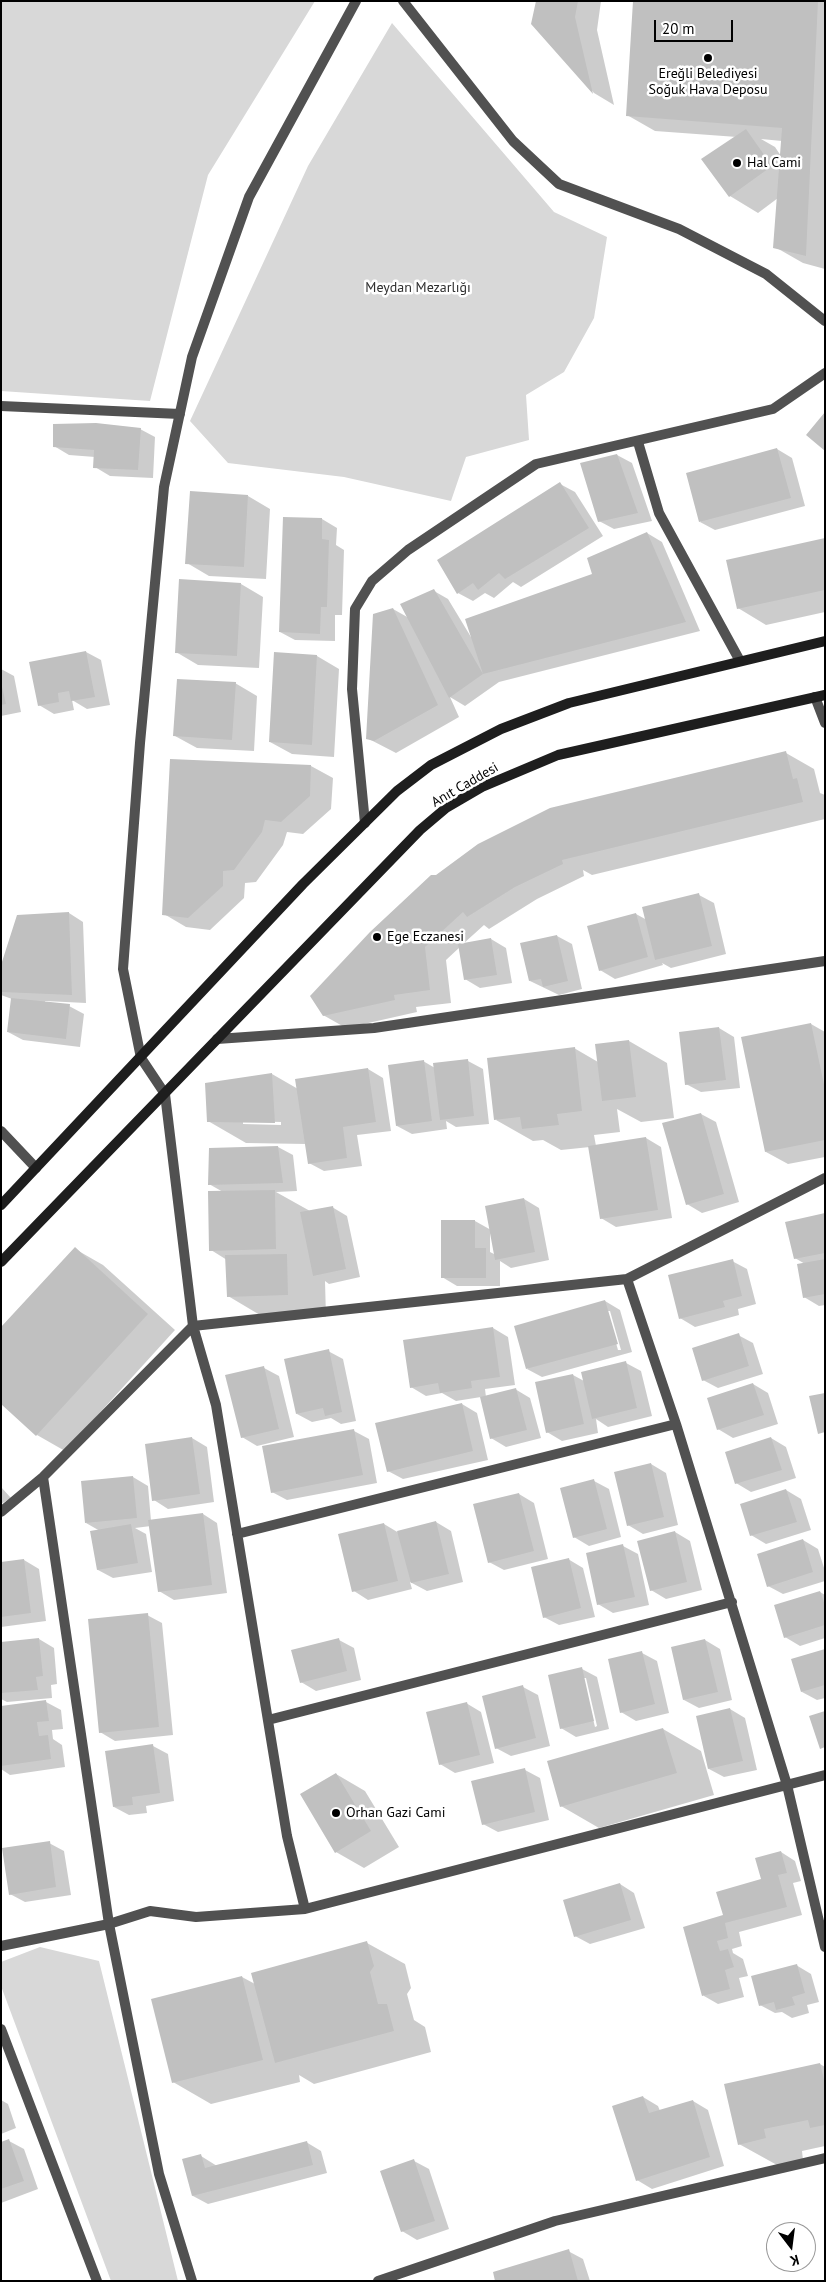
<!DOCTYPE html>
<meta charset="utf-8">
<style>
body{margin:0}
#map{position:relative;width:826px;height:2282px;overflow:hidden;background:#fff;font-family:"PT Sans",sans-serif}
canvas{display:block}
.frame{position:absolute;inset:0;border:2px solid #000;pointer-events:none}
.north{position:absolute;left:766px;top:2222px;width:50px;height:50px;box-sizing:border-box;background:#fff;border:1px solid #999;border-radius:50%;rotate:165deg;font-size:14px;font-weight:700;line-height:20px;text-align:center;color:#000}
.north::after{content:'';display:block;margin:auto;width:18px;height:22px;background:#000;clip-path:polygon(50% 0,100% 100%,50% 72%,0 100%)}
.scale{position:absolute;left:654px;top:20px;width:79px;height:22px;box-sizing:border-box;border:2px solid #000;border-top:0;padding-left:6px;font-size:15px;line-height:18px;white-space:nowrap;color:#000;-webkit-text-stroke:4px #fff;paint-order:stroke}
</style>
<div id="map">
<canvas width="826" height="2282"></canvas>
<div class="frame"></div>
<div class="north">K</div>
<div class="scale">20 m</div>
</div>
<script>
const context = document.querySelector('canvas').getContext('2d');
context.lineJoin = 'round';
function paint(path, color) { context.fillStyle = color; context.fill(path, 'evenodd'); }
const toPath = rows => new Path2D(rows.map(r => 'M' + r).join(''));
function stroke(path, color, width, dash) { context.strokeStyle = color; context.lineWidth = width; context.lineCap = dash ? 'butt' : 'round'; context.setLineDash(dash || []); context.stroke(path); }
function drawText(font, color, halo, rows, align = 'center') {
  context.font = font + ' "PT Sans",sans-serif'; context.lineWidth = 5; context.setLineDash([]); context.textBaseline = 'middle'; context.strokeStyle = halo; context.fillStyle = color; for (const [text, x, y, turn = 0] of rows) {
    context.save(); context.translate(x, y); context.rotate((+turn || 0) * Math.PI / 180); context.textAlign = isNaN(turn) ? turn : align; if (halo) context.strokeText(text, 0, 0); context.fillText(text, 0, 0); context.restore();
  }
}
const green = toPath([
 [1,1,315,1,208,175,150,401,1,391],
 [392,23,554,212,607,237,594,318,564,372,526,395,529,440,466,457,451,501,344,477,228,463,190,421,308,166],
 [40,1947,99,1961,178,2281,111,2281,1,1986,1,1962]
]);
const shadow = toPath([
 [537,1,601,1,597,30,614,105,594,93,532,24],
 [634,1,825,1,825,269,803,263,775,247,778,198,758,213,730,196,703,160,737,137,655,131,627,115],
 [761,139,782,141,781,156,775,147],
 [140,429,155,437,153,478,110,476,95,467,95,457,69,455,54,446],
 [777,449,792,458,805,506,715,530,700,522],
 [617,455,632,463,652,521,614,529,599,521],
 [560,484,575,492,603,536,521,587,513,582,494,598,485,593,473,601,458,593],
 [248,496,270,509,266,579,209,576,187,563],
 [322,519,337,528,336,545,344,550,342,615,335,615,335,641,295,640,280,632],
 [647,533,662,542,700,631,499,682,465,706,450,697,459,717,396,753,367,738,393,609,409,618,434,591,448,599,471,637,593,575],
 [825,539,825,612,766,625,738,608],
 [241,584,263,597,259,668,198,665,176,652],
 [86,652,101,660,110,705,87,709,72,700,74,710,54,714,39,705],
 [275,654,317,656,339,669,334,757,292,754,270,742],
 [1,669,14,676,21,712,1,716],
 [235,683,257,696,254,751,197,748,175,736],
 [786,753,814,769,820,793,825,795,825,819,592,875,583,870,584,876,537,899,489,929,484,925,463,944,491,939,506,948,512,983,480,988,465,979,460,947,446,960,451,1003,416,1007,417,1012,346,1028,323,1015,436,877],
 [311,766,333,778,331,809,303,834,287,832,283,845,256,882,245,883,244,898,210,930,186,927,164,914],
 [699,895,714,903,726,954,671,968,662,963,663,965,615,979,600,970,636,914,647,920],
 [69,913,83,922,86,1003,45,1001,45,1003,69,1006,84,1014,80,1047,23,1040,8,1032,12,999,1,995,1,969],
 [557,936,572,944,582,989,559,995,530,981],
 [811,1024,825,1032,825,1157,788,1164,766,1152],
 [719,1028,734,1037,740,1088,701,1092,686,1084],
 [629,1041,667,1063,674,1118,641,1122,617,1109,620,1132,594,1135,596,1146,646,1138,661,1147,672,1218,616,1227,601,1218,590,1147,561,1150,543,1140,533,1141,496,1120,574,1048,598,1062],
 [423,1061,435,1068,468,1061,483,1069,489,1124,456,1127,446,1121,447,1129,412,1134,397,1126],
 [368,1069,383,1078,391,1131,357,1135,362,1166,324,1171,309,1163,306,1144,246,1143,208,1121,207,1084,272,1074,298,1089],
 [243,1121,281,1122,281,1125,243,1124],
 [701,1114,716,1122,739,1202,702,1213,687,1204],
 [278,1147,293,1155,297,1191,276,1192,310,1211,332,1207,347,1216,360,1277,329,1284,325,1281,326,1317,265,1318,228,1296,227,1260,211,1250,223,1192,209,1184],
 [524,1199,539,1208,549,1260,511,1268,500,1261,500,1286,457,1286,442,1277,475,1221,491,1230],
 [490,1232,491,1232,496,1255,490,1252],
 [825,1214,825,1305,819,1306,804,1297,805,1264,795,1258],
 [75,1249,103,1265,175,1330,65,1451,37,1435],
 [732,1261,747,1269,756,1304,738,1309,739,1315,695,1327,680,1318],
 [605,1301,620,1310,632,1352,542,1377,527,1369],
 [607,1311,610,1311,621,1350,618,1350],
 [493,1328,508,1337,515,1385,485,1389,486,1397,515,1389,530,1398,541,1438,506,1447,491,1438,481,1397,456,1401,442,1393,426,1396,411,1387],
 [738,1335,753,1343,763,1374,718,1388,703,1380],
 [328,1351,343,1359,356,1421,341,1424,331,1418,312,1422,297,1414],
 [626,1363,641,1371,652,1416,608,1427,596,1419,598,1433,562,1441,547,1432,573,1375,584,1381],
 [264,1368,279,1376,294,1437,257,1446,242,1437],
 [753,1384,768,1393,778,1424,733,1438,718,1429],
 [462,1404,477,1413,488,1460,403,1479,388,1471],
 [354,1431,369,1439,377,1483,287,1500,272,1492],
 [192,1438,207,1447,214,1502,168,1509,154,1500],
 [771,1438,786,1447,796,1478,751,1492,736,1483],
 [651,1464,666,1473,678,1525,643,1534,628,1525],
 [133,1477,148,1486,151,1521,203,1514,217,1523,227,1593,174,1600,159,1591,151,1526,135,1528,146,1534,152,1572,113,1578,98,1570,100,1531,86,1523],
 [594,1481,609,1489,621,1537,589,1546,574,1537],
 [1,1487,11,1498,1,1504],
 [786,1490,801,1499,811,1530,766,1544,751,1535],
 [519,1494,534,1503,548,1559,504,1570,489,1562],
 [436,1522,451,1531,463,1582,427,1591,410,1582,412,1589,368,1600,354,1591,384,1524,399,1533],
 [675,1532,690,1541,702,1590,666,1599,651,1590],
 [803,1540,818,1549,825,1571,825,1581,783,1594,768,1586],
 [623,1546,638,1554,649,1605,613,1613,598,1604],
 [568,1559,583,1568,595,1617,559,1625,544,1617],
 [24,1560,39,1569,46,1621,1,1627,1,1563],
 [820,1592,825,1595,825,1638,800,1646,785,1637],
 [147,1615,162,1623,173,1735,115,1741,100,1732],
 [39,1639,54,1648,57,1684,51,1685,52,1698,7,1702,1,1699,1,1643],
 [339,1640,354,1648,361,1680,316,1691,301,1682],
 [705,1640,720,1649,732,1700,699,1708,684,1700],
 [825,1650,825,1698,817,1700,802,1692],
 [642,1653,657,1661,669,1713,636,1721,621,1712],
 [582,1669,597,1677,609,1729,576,1737,561,1728],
 [583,1678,586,1678,597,1726,595,1727],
 [523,1687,538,1695,550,1746,511,1756,496,1748],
 [46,1702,61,1710,63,1729,52,1730,53,1739,62,1745,65,1767,10,1775,1,1769,1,1707],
 [466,1703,481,1712,494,1763,455,1773,440,1764],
 [730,1709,745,1718,757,1770,724,1777,709,1769],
 [663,1729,701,1751,714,1795,599,1828,561,1806],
 [153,1746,168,1754,174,1801,146,1806,147,1813,129,1815,114,1807],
 [525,1770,540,1778,549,1820,498,1832,483,1824],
 [336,1774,365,1791,399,1847,364,1868,336,1852],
 [49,1843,64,1851,71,1895,25,1902,10,1894],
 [781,1852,795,1861,801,1881,793,1883,802,1915,739,1932,742,1946,732,1949,733,1953,743,1959,748,1976,739,1978,744,1997,718,2004,704,1996,685,1928,724,1916,763,1880],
 [620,1884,634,1893,645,1928,590,1944,575,1936],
 [367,1943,405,1964,411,1988,407,1994,414,2020,425,2027,431,2052,314,2084,299,2075,300,2082,211,2104,173,2082,152,2000,242,1977,255,1984],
 [796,1965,811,1974,819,2002,807,2005,809,2013,792,2018,782,2012,775,2013,760,2005],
 [820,2064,825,2067,825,2146,802,2151,803,2160,777,2165,739,2144],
 [643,2097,658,2106,660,2111,693,2101,708,2110,724,2166,652,2189,637,2180],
 [1,2100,8,2104,16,2128,1,2134],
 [9,2141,24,2149,38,2189,1,2203,1,2143],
 [306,2142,321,2151,327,2173,208,2204,193,2196,184,2160,201,2156,217,2166],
 [414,2161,429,2169,449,2229,417,2240,402,2231],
 [568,2251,583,2259,590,2281,497,2281]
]);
const building = toPath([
 [536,1,578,1,575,17,593,94,531,24],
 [633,1,818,1,806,256,773,248,782,128,626,116],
 [746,129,772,166,729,197,701,159],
 [825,412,825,451,806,435],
 [96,423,141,428,138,470,93,468,94,450,53,447,53,424],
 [777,448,791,498,699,522,686,473],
 [617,454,638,513,598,522,580,463],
 [560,482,589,528,505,579,499,573,478,590,473,583,457,594,437,560],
 [190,491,248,495,244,567,185,564],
 [283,517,322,518,322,539,329,540,327,607,321,607,320,634,279,632],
 [647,532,686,622,483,674,449,698,400,604,434,589,483,674,465,619,592,574,587,558],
 [825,538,825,590,737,609,726,560],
 [179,579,241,583,237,656,175,653],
 [393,608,438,705,374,741,366,739,373,614],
 [86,651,95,697,71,701,69,691,58,693,59,702,38,706,29,662],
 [274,652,317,655,312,745,269,742],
 [177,679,236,682,232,740,173,736],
 [1,682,6,704,1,705],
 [786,751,793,779,797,778,803,802,562,860,563,864,515,887,467,917,463,912,425,947,430,990,394,995,395,1000,323,1016,310,996,370,932,431,875,436,875,478,844,550,808],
 [170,759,311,765,310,796,281,822,265,820,262,832,234,870,223,871,223,886,188,918,162,915],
 [699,893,712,946,655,960,642,907],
 [69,912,72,995,1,992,1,965,17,915],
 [636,913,648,957,599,971,587,926],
 [557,935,568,981,543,987,541,979,529,981,520,943],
 [491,938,497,975,464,980,458,944],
 [11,998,70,1004,66,1039,7,1032],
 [811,1023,825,1089,825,1140,765,1152,741,1037],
 [719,1027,726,1080,685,1085,679,1032],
 [629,1040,636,1097,602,1101,595,1044],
 [575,1047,582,1111,557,1114,559,1125,522,1129,520,1117,494,1120,487,1058],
 [468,1059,474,1116,440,1120,433,1063],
 [424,1060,432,1121,396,1126,388,1065],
 [368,1068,376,1122,343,1127,347,1158,308,1164,295,1079],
 [272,1073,275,1123,207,1122,205,1083],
 [701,1113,724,1194,686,1205,662,1123],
 [646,1137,658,1210,600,1219,588,1146],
 [278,1146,283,1183,208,1185,209,1148],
 [275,1190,276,1249,209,1251,208,1191],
 [524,1198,535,1252,495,1260,485,1206],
 [333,1206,346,1269,313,1276,300,1212],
 [825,1213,825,1253,794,1259,785,1222],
 [441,1220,475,1220,475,1248,486,1248,486,1278,441,1278],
 [75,1247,148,1314,36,1436,1,1404,1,1327],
 [287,1254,288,1295,227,1297,225,1255],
 [733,1259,742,1296,723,1301,725,1307,679,1319,668,1275],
 [825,1259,825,1294,803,1298,797,1264],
 [605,1300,618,1344,526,1369,514,1326],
 [493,1327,500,1377,471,1381,472,1388,440,1393,438,1383,410,1388,403,1340],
 [739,1333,749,1366,702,1381,692,1348],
 [329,1349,342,1412,325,1416,323,1408,296,1414,284,1359],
 [626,1361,637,1408,592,1419,581,1372],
 [264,1366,279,1429,241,1438,225,1375],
 [573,1374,584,1424,546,1433,535,1382],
 [753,1383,764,1415,717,1430,707,1398],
 [516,1388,527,1430,490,1439,480,1397],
 [825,1393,825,1432,818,1434,809,1396],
 [462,1403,473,1451,387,1472,375,1423],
 [354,1429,363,1475,271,1493,262,1446],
 [192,1437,200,1494,152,1501,145,1444],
 [771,1437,782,1470,735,1484,725,1452],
 [651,1463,664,1517,627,1526,614,1472],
 [133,1476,137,1518,85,1523,81,1481],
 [594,1479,607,1529,573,1538,560,1488],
 [786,1489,797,1522,750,1536,740,1504],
 [519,1493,534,1551,488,1563,473,1504],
 [203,1513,212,1585,158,1592,148,1520],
 [436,1521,449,1574,411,1583,397,1531],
 [384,1523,398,1581,352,1592,338,1534],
 [131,1524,138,1563,97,1570,90,1531],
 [675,1531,687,1582,650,1591,637,1541],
 [803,1539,813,1572,767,1587,757,1554],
 [623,1544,635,1597,597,1605,586,1553],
 [569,1558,581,1608,543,1618,531,1567],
 [24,1559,31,1613,1,1617,1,1562],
 [820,1591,825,1605,825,1625,784,1638,774,1605],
 [148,1613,159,1727,99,1733,88,1619],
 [39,1638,43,1676,36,1677,38,1690,1,1693,1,1642],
 [339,1638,347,1671,300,1683,291,1650],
 [705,1639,718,1692,683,1700,671,1647],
 [825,1649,825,1685,801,1692,791,1659],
 [642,1651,655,1704,620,1713,608,1659],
 [582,1667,594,1721,560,1729,548,1675],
 [523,1685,536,1738,495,1749,482,1696],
 [46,1700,49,1721,37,1722,39,1736,48,1735,51,1759,1,1766,1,1706],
 [467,1702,480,1755,439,1765,426,1712],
 [730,1708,743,1761,708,1769,696,1716],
 [825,1711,825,1747,820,1749,809,1716],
 [663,1728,677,1773,560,1807,547,1761],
 [153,1744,160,1793,132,1797,133,1805,113,1807,105,1751],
 [525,1768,535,1812,482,1825,471,1781],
 [336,1773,371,1831,335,1853,300,1794],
 [50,1841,56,1887,9,1895,2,1848],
 [781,1851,787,1873,778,1875,787,1907,725,1923,728,1938,717,1941,720,1951,728,1949,734,1967,725,1970,730,1989,702,1996,683,1927,723,1915,716,1892,761,1879,755,1858],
 [620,1883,631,1920,574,1937,563,1900],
 [367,1941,374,1966,370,1972,378,2004,387,2004,394,2031,275,2063,251,1973],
 [797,1964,805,1993,792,1997,795,2005,776,2010,774,2002,759,2006,751,1976],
 [242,1976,263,2060,172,2083,151,1999],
 [820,2063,825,2084,825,2125,810,2128,808,2120,764,2129,766,2138,738,2145,724,2084],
 [643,2096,649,2113,693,2100,710,2157,636,2181,612,2106],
 [9,2139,24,2181,1,2189,1,2142],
 [307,2141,313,2165,192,2196,182,2159,201,2154,205,2168],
 [414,2159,435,2221,401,2232,380,2171],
 [569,2249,578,2281,495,2281,493,2272]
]);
const minor = toPath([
 [403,1,513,141,559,184,679,229,766,274,825,321],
 [1,406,180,414],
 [638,442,659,513,740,661],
 [815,697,825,723],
 [365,823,352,689,355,609,372,581,408,550,536,464,773,409,825,373],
 [217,1039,374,1028,825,961],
 [1,1131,36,1168],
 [627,1279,676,1424,787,1785,825,1947],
 [43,1477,109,1924,159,2174,192,2281],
 [1,1512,43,1477,193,1326,627,1279,825,1178],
 [237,1534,676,1424],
 [268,1720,732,1602],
 [305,1909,287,1836,216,1405,193,1326,165,1094,141,1058,123,969,140,743,164,487,192,357,249,197,356,1],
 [1,1946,109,1924,150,1911,196,1917,305,1909,825,1775],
 [1,2029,97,2281],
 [378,2281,555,2221,825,2158]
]);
const secondary = toPath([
 [1,1205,303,884,397,791,431,765,501,729,569,703,825,641],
 [1,1262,420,830,446,808,482,787,558,755,825,695]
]);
const markers = [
 [708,58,5,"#000"],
 [737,163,5,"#000"],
 [377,937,5,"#000"],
 [336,1813,5,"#000"]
];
const poiNames = [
 ["Ereğli Belediyesi",708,74,"center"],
 ["Soğuk Hava Deposu",708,90,"center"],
 ["Hal Cami",747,163],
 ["Ege Eczanesi",387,937],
 ["Orhan Gazi Cami",346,1813]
];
const parkNames = [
 ["Meydan Mezarlığı",418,288]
];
const streetNames = [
 ["Anıt Caddesi",465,785,-30]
];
paint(green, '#d8d8d8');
paint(shadow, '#0003');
paint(building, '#c0c0c0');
stroke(minor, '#515151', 10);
stroke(secondary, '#1e1e1e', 10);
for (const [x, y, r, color] of markers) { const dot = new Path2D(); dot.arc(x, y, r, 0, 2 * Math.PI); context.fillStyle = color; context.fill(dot); stroke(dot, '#fff', 2); }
drawText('14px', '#000', '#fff', poiNames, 'left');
drawText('14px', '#2f2f2f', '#fff', parkNames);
drawText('14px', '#000', '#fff', streetNames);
</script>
